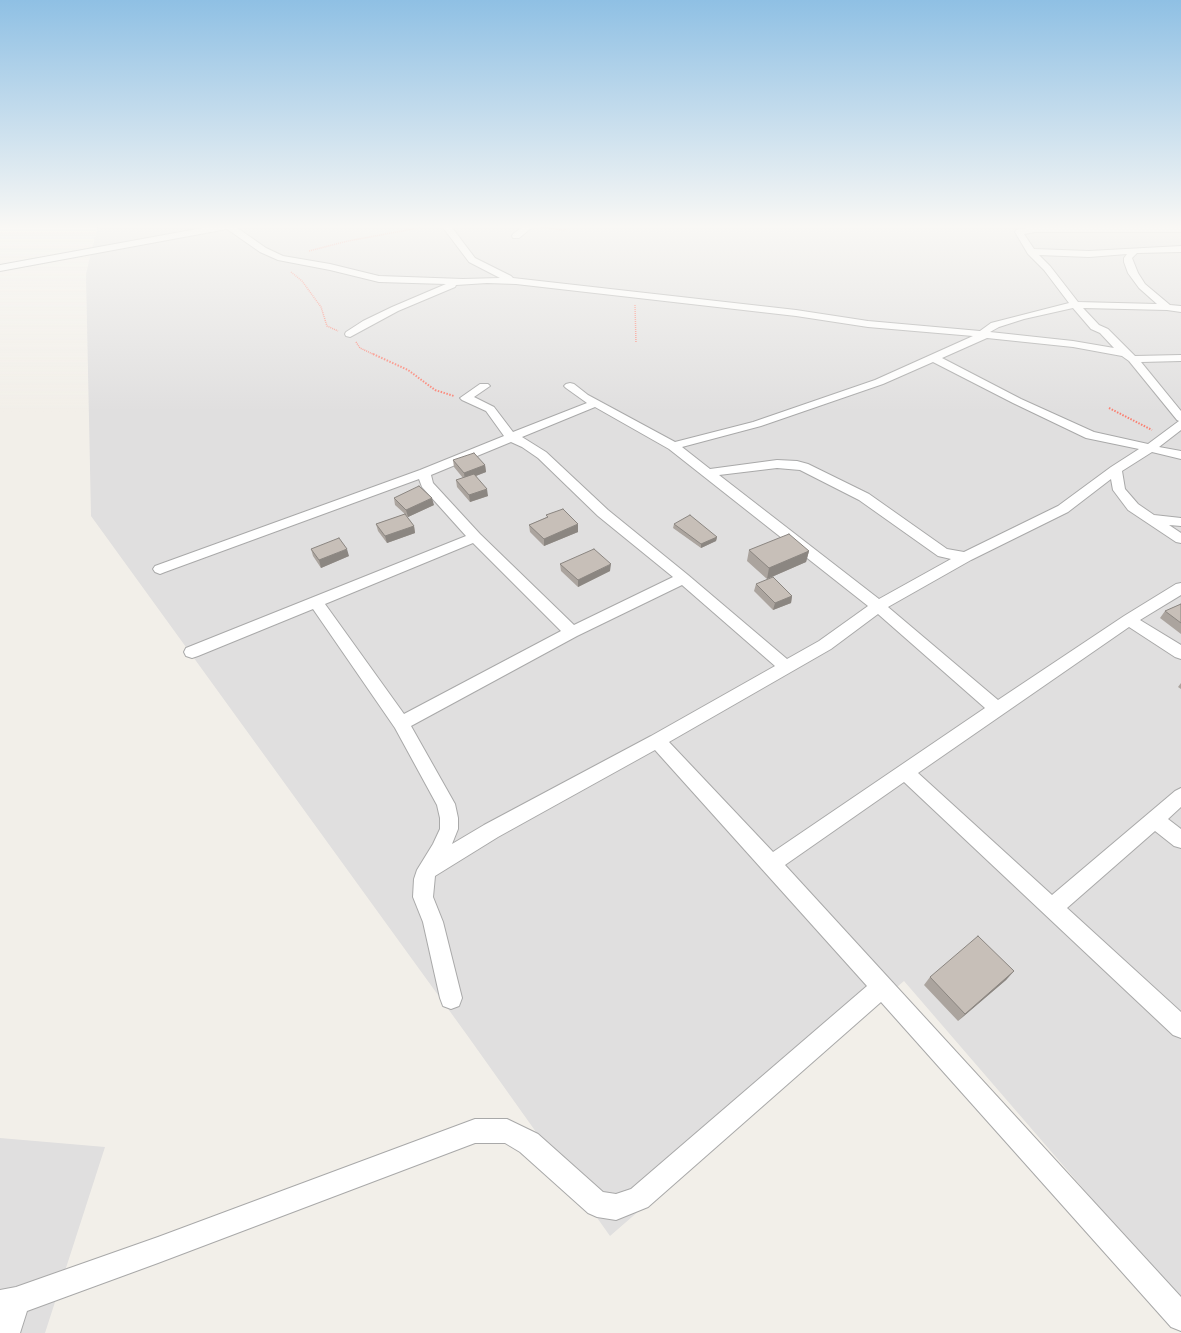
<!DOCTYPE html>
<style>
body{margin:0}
canvas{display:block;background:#f2efe9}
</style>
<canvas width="1181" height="1333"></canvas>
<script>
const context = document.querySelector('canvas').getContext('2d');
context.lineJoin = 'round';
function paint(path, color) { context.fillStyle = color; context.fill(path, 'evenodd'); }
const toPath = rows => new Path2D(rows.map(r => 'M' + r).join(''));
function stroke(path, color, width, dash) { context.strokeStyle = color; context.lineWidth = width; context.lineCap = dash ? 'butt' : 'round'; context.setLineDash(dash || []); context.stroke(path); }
const residential = toPath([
 [98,225,1181,225,1181,1302,904,981,610,1236,467,1035,91,516,86,274],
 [0,1138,105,1147,45,1333,0,1333]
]);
const pathFar1 = toPath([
 [541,227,563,230,577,225],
 [309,251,348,241,434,225],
 [291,272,302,281,321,307,327,326,338,331],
 [635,305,636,343],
 [356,342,360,348,375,355]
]);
const path = toPath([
 [373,354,408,370,435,390,454,396],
 [1109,408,1152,430]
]);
const minor = toPath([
 [219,225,238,225,236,227,266,248,283,256,330,264,379,276,463,279,500,278,469,262,441,225,450,225,475,258,511,276,513,278,796,310,868,321,980,331,991,323,1069,303,1044,270,1028,254,1015,232,1016,230,1035,226,1181,226,1181,232,1035,232,1024,234,1034,249,1089,251,1181,246,1181,252,1137,253,1132,258,1138,273,1145,284,1170,305,1181,306,1181,312,1167,310,1083,308,1099,325,1108,329,1135,356,1181,355,1181,361,1141,362,1181,411,1181,430,1159,447,1181,451,1181,459,1152,452,1122,471,1125,489,1138,504,1154,515,1181,518,1181,526,1169,525,1181,533,1181,543,1176,542,1128,510,1113,490,1111,479,1068,512,971,560,888,607,998,700,1124,616,1176,584,1181,583,1181,595,1140,620,1181,645,1181,659,1175,657,1129,627,918,773,1052,895,1175,791,1181,788,1181,807,1168,819,1181,829,1181,848,1174,846,1155,831,1067,908,1181,1012,1181,1038,1173,1035,904,782,785,865,1181,1297,1181,1331,1171,1327,881,1002,648,1207,616,1220,597,1217,588,1213,520,1152,505,1143,475,1143,158,1263,27,1311,20,1333,0,1333,0,1290,16,1287,158,1237,475,1119,507,1119,538,1134,603,1192,616,1194,631,1189,867,986,655,750,498,837,435,876,433,897,443,922,462,998,459,1006,451,1009,443,1006,440,998,423,922,413,897,414,879,417,870,433,844,440,829,440,818,437,805,395,728,313,609,198,656,192,658,186,656,184,652,186,648,466,536,422,487,419,479,165,572,160,574,155,572,153,569,155,566,420,470,504,436,486,411,462,400,460,398,480,384,488,384,490,386,474,397,494,407,513,432,587,403,566,388,564,386,566,384,570,383,574,384,588,395,675,442,753,422,875,380,973,336,868,327,796,316,516,284,487,283,456,285,455,287,398,311,350,337,346,336,345,334,346,332,363,321,392,307,446,284,379,282,330,270,278,260,260,252,227,229,0,271,0,265,219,225],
 [1127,254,1124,258,1124,262,1128,273,1139,288,1157,304,1078,302,1050,266,1039,255,1089,257,1127,254],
 [1073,308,1091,329,1100,333,1114,348,1073,341,990,332,999,327,1024,319,1073,308],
 [987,338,1073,347,1122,356,1129,361,1177,420,1179,421,1148,444,1094,432,1021,399,942,358,987,338],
 [933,362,1013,403,1086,438,1139,449,1111,467,1058,506,964,552,947,549,869,494,808,464,797,461,777,460,710,469,682,447,761,426,883,384,933,362],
 [595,407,669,449,868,606,819,641,787,659,688,575,608,510,546,452,522,437,595,407],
 [511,442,522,447,538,458,598,516,673,577,574,625,480,534,433,483,431,475,511,442],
 [777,468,800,470,859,500,938,556,951,559,879,599,719,475,777,468],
 [473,543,561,631,404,714,325,604,473,543],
 [682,585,775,666,651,736,484,825,452,844,458,829,458,818,455,804,411,726,577,636,682,585],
 [878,614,985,708,773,852,669,742,831,649,878,614],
 [525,225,535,225,519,238,513,238,512,236,513,234,525,225]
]);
const wall = toPath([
 [453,460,485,465,486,472,476,476,488,496,470,502,457,487,456,480,463,478,454,467],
 [394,498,434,505,408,517,405,514,414,526,415,533,387,543,378,531,376,524,405,514,395,505],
 [546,515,578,532,544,546,530,532,529,525,547,517],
 [674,524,717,537,716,541,701,548,673,528],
 [311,549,349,556,321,568,313,556],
 [749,550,809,551,806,562,767,579,747,561],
 [560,564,610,571,578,587,561,571],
 [756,584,792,596,791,603,773,610,754,591],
 [1181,604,1181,634,1160,618,1165,611],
 [1181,683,1181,689,1178,687],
 [1014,971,1006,980,958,1021,924,985,930,977]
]);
const shadedWall = toPath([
 [485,465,486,472,465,480,464,473],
 [487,489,488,496,470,502,469,495],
 [432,498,434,505,408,517,406,510],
 [578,524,578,532,544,546,544,539],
 [414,526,415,533,387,543,385,536],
 [717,537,716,541,701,548,701,544],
 [347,549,349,556,321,568,319,560],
 [809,551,806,562,767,579,769,568],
 [611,564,610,571,578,587,578,580],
 [792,596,791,603,773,610,775,603],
 [1014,971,1006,980,958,1021,965,1014]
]);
const building = toPath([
 [474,453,485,465,464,473,453,460,474,453],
 [474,474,487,489,469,495,456,480,474,474],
 [419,486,432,498,406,510,394,498,419,486],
 [563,509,578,524,544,539,529,525,548,517,546,515,563,509],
 [405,514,414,526,385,536,376,524,405,514],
 [690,515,717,537,701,544,674,524,690,515],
 [789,534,809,551,769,568,749,550,789,534],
 [339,538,347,549,319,560,311,549,339,538],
 [594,549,611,564,578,580,560,564,594,549],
 [773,577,792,596,775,603,756,584,773,577],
 [1181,604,1181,623,1165,611,1181,604],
 [978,936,1014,971,965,1014,930,977,978,936]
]);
paint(residential, '#e0dfdf');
stroke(minor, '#a9a9a9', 2);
stroke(pathFar1, '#fa8072', 1.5, [1, 1]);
stroke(path, '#fa8072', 2, [1.5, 1.5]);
paint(minor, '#fff');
paint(wall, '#aba49e');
paint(shadedWall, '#8b8681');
paint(building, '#c7bfb8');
stroke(building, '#8b8681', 1);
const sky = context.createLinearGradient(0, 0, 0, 412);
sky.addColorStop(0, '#8fc0e4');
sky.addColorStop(0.55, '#f9f8f5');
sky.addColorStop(1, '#f9f8f500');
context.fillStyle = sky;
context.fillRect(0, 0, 1181, 412);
</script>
